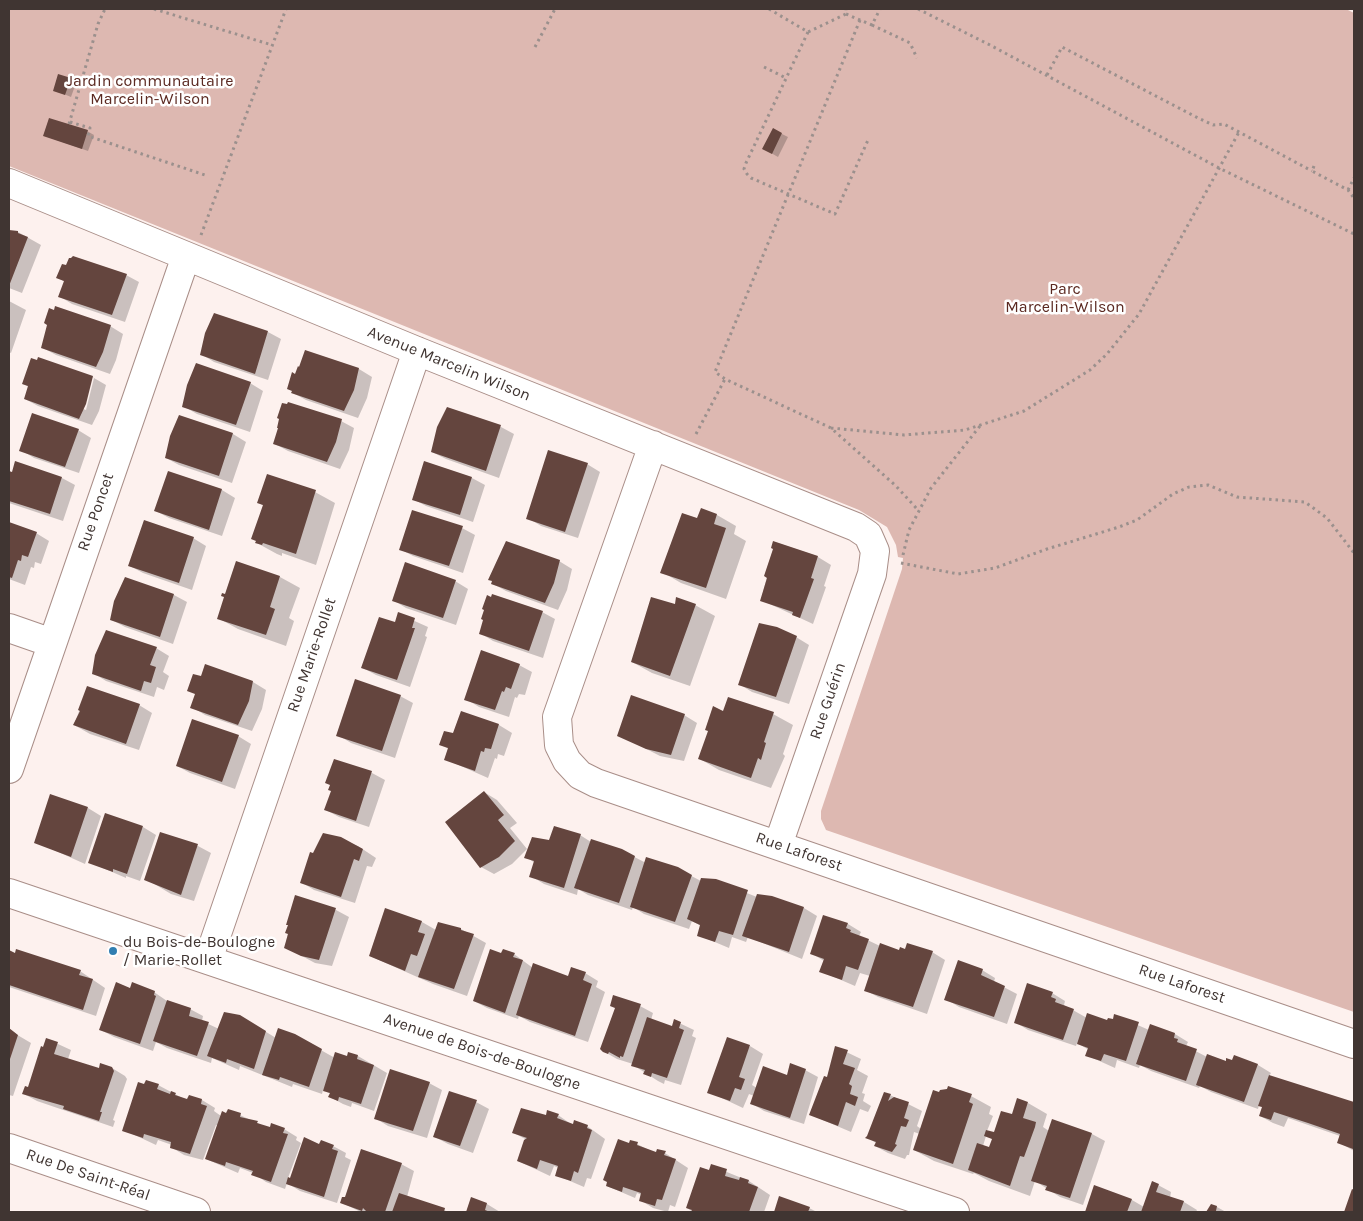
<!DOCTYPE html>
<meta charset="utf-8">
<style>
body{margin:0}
#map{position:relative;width:1363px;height:1221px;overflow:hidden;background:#fdf1ee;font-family:Karla,sans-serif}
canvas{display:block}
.frame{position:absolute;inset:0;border:10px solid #403532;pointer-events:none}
</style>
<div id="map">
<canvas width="1363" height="1221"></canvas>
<div class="frame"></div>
</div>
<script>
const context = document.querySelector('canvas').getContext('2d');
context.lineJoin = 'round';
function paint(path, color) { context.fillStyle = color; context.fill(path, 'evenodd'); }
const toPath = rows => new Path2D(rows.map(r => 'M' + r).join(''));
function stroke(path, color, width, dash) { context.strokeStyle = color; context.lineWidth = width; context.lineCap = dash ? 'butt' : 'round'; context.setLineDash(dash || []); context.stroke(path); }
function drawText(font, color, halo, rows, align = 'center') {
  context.font = font + ' Karla,sans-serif'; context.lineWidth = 5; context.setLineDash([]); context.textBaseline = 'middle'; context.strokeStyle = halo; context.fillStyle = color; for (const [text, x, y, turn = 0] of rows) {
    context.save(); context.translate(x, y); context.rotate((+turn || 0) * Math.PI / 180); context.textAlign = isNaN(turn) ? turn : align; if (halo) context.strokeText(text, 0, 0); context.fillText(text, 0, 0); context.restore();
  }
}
const green = toPath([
 [9,9,1346,9,1354,13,1354,1012,826,830,821,819,821,811,902,569,903,558,898,557,896,545,887,527,859,510,9,166]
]);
const shadow = toPath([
 [70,79,76,83,71,97,54,90],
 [774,130,788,137,778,157,764,149],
 [87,131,94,135,88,151,45,136],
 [9,231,15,233,18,232,41,245,22,293,9,288],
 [126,275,139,282,125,322,72,304,59,296,65,282,58,278],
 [9,301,26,310,11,353,9,352],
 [110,326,123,334,116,360,110,374,56,355,43,348],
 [268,332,281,339,268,380,214,362,201,354],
 [306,352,359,369,372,377,367,398,358,418,306,400,293,393,296,375],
 [39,359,94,378,91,378,83,409,86,410,94,378,106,385,99,411,92,425,38,406,25,399,29,387,23,384],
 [250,383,263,391,250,432,197,414,183,406],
 [447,408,501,427,514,434,499,478,446,459,432,452],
 [180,417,233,434,246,442,232,483,179,465,166,458],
 [341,421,354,428,349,450,340,469,288,451,275,444],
 [78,430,91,438,79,473,34,458,21,450],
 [425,463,472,478,485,485,473,522,426,506,413,499],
 [587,464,600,472,578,538,541,526,528,518],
 [9,472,62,478,75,485,63,521,9,503],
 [169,473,222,490,235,498,222,536,169,518,156,511],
 [315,492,335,503,316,565,282,553,282,556,277,554,257,543,264,506,259,503],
 [702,510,717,515,736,526,734,534,746,541,726,599,681,583,662,572,698,520],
 [9,524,36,533,49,541,41,564,35,562,34,568,31,567,25,585,9,579],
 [462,528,475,535,463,573,413,556,400,549],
 [193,538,206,546,192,590,143,573,130,566],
 [774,543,818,557,831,565,824,586,826,587,813,624,761,600,774,549],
 [559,561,572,569,567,590,558,610,506,591,493,584,494,582],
 [237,562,280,577,300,588,289,618,294,621,286,646,238,629,218,618],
 [126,578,174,595,187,602,173,644,125,627,112,620],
 [455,581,468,589,456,625,406,608,393,600],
 [491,598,542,612,555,619,543,658,493,641,480,633],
 [695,605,715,616,690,686,652,673,632,662,676,606],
 [399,614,428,627,425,636,427,637,410,687,376,675,363,668,396,624],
 [796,637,809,645,789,704,752,692,739,684],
 [156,648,169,656,163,672,169,676,164,690,157,687,154,697,106,681,93,673],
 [519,665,532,672,525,695,519,694,517,698,515,697,509,717,479,707,466,699],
 [206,666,253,682,266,690,262,709,252,731,205,715,192,707],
 [88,687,139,705,152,713,139,750,90,734,74,725],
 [400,696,413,703,395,758,351,743,338,735],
 [724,712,773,714,793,725,783,754,785,756,771,788,719,770,700,759],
 [461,713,499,725,512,733,504,756,498,754,497,759,495,758,488,778,445,759,449,749,441,745,453,734],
 [684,715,697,723,684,761,660,756,619,735],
 [238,736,251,744,235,789,190,773,177,766],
 [334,760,372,773,385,780,369,827,339,817,326,810,332,791],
 [484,792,497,800,517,823,510,828,527,849,512,864,494,874,481,867],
 [88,808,101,816,85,864,36,842],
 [143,827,156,835,140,881,126,876,126,878,89,862],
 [161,834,198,846,211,853,194,901,171,894,146,879],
 [323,834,358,846,376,858,372,867,367,866,355,903,314,890,301,882],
 [580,835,591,842,621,850,646,863,678,869,701,881,716,881,757,897,771,897,804,908,817,916,802,959,748,937,746,942,732,937,729,948,698,935,701,926,692,921,689,929,644,914,633,907,632,910,588,895,578,889,577,895,544,884,531,876,535,863,526,857,550,841],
 [296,896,336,910,349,917,332,966,315,963,285,947],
 [386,910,422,922,436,930,461,929,486,943,467,996,433,984,370,956],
 [824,916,848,924,861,932,859,936,880,946,900,951,932,952,945,960,927,1014,878,997,865,990,870,976,860,973,855,986,820,971,824,961,811,953],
 [9,952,80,971,105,988,96,1016,9,987],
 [514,954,533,968,569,977,585,973,598,981,596,987,605,992,588,1042,530,1022,519,1016,518,1019,487,1008,474,1001],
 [982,970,995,978,994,982,1017,994,1007,1024,959,1007,946,999],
 [131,989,154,992,167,1001,190,1009,203,1016,202,1021,219,1029,240,1016,276,1038,294,1035,335,1058,348,1058,349,1054,358,1056,387,1073,374,1111,352,1103,351,1107,343,1104,330,1097,331,1094,323,1090,322,1094,293,1084,292,1087,240,1066,239,1070,212,1058,211,1063,167,1048,156,1042,153,1051,114,1037,101,1030],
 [1052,993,1065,1001,1064,1005,1087,1018,1108,1021,1113,1021,1115,1015,1149,1030,1151,1026,1175,1034,1188,1042,1186,1046,1207,1057,1227,1062,1232,1062,1234,1057,1258,1065,1271,1073,1269,1076,1354,1105,1354,1151,1338,1142,1340,1136,1288,1118,1284,1127,1273,1123,1260,1116,1263,1108,1259,1105,1258,1109,1211,1092,1200,1086,1199,1088,1151,1071,1140,1065,1139,1068,1117,1060,1115,1068,1086,1055,1089,1050,1077,1043,1076,1046,1028,1030,1015,1022],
 [640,1006,653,1013,651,1020,673,1027,675,1021,694,1030,692,1036,696,1038,681,1085,665,1080,664,1084,658,1081,633,1065,633,1064,617,1059,603,1051],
 [9,1030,31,1043,13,1096,9,1095],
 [47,1039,71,1050,68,1059,100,1070,112,1068,125,1076,127,1079,113,1120,115,1121,113,1127,37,1101,24,1094,29,1089],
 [750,1046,763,1054,752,1085,757,1088,805,1070,818,1077,804,1124,764,1111,751,1103,754,1096,749,1094,743,1108,709,1092],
 [836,1047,861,1059,857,1070,868,1076,862,1093,865,1094,863,1101,871,1106,868,1112,860,1109,851,1132,811,1115,827,1078],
 [429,1083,442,1090,427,1138,388,1126,375,1118],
 [158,1085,188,1101,190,1097,202,1100,215,1108,214,1111,221,1116,227,1115,229,1110,268,1128,284,1129,297,1137,296,1140,301,1143,288,1178,291,1180,320,1146,333,1146,346,1153,345,1157,351,1160,337,1203,300,1191,287,1183,285,1189,266,1182,253,1173,240,1168,238,1173,206,1159,218,1126,216,1125,203,1160,184,1155,171,1147,172,1145,158,1140,156,1145,124,1130],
 [948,1088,971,1096,991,1107,989,1114,993,1116,987,1131,995,1134,1028,1103,1047,1114,1043,1127,1049,1131,1092,1134,1105,1141,1083,1205,1060,1197,1035,1181,1030,1196,989,1181,974,1173,973,1174,934,1161,914,1150,920,1134,914,1132,909,1155,907,1155,905,1159,888,1153,875,1146,876,1143,868,1138,890,1095,922,1111,917,1126,921,1129,940,1094],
 [986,1136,993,1139,990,1148,983,1146],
 [450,1092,476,1102,489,1109,473,1153,448,1144,435,1137],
 [558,1115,571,1124,587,1126,605,1139,591,1179,587,1178,584,1187,556,1175,559,1168,554,1166,550,1176,518,1161,527,1140,514,1133,547,1117],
 [630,1144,637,1144,657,1154,665,1153,688,1168,675,1207,670,1205,668,1212,653,1208,640,1200,642,1195,637,1193,635,1198,607,1186],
 [401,1164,414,1171,407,1197,449,1212,361,1212,342,1203],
 [712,1166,749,1181,770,1195,764,1212,693,1212,687,1208],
 [1158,1185,1171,1192,1170,1198,1184,1202,1197,1210,1196,1212,1086,1212,1095,1187,1132,1200,1144,1207],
 [472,1198,487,1204,500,1212,467,1212],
 [780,1198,809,1208,817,1212,775,1212],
 [1212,1205,1217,1207,1226,1212,1209,1212]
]);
const building = toPath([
 [58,74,71,78,65,95,53,91],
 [49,118,88,130,82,149,43,136],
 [773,128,782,133,772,154,762,149],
 [9,230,18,231,18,233,28,237,9,286],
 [73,256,127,274,112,315,58,297,64,281,56,278,62,264,66,265,69,258,71,258],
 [55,306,111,325,103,352,96,367,41,348,47,325,44,323,49,308,54,310],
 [214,313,268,331,255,374,200,355,205,333],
 [305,350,359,368,354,390,344,411,291,393,292,391,287,389,292,372,295,374,298,366,299,367],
 [38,357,93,376,86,404,79,419,24,399,28,386,22,384,31,358,37,360],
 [196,363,251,382,236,425,182,407,187,385],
 [288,402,342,419,336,442,327,462,273,444,278,428,277,428,279,419,277,418,282,403,287,404],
 [447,407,501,425,486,471,431,452,437,427],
 [32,413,79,429,65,467,19,451],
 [179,415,233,433,219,476,165,458,170,436],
 [548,450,588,463,565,532,526,519],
 [15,461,62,477,50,514,9,501,9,471,12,472],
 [424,461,472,477,460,515,412,500],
 [168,471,222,489,209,530,154,511],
 [267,474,316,490,296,554,263,543,262,545,255,543,256,541,251,539,263,505,257,503],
 [701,508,717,514,714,524,726,528,706,588,660,573,682,513,697,518],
 [412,510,463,526,449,566,399,550],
 [144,520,194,537,179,583,128,566],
 [9,522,37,532,28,557,22,555,21,561,18,560,12,578,9,577],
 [506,541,560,560,554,583,545,603,491,584,492,581,488,580],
 [773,541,818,556,811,578,814,579,800,618,792,615,793,612,760,601,767,578,764,576,773,549,771,548],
 [236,561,280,576,270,607,275,609,266,635,217,619,224,597,221,596,222,593,225,594],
 [405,562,456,580,443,618,392,601],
 [125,577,174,594,160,637,110,620,114,601],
 [492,594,543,611,529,651,479,634,483,620,481,619,484,610,482,609,487,595,491,597],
 [651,597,675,604,676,597,696,604,670,676,631,662],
 [398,612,415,618,412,628,415,628,397,680,361,668,379,617,395,622],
 [759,623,777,627,797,636,776,697,738,685],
 [106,630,157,647,150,665,156,667,151,683,144,681,141,691,92,674,95,655],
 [481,650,520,664,511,689,506,687,504,692,502,691,495,710,464,700],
 [205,664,253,681,249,701,238,725,190,708,195,694,187,691,193,674,201,676],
 [355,679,401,695,382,751,336,736],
 [87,686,140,704,126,744,73,725,80,711,78,710],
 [631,695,685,714,671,755,646,749,617,736],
 [728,697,774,712,764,742,766,743,761,760,758,758,751,778,698,759,708,731,705,730,713,706,723,711],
 [461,711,499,724,491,749,485,748,484,752,481,751,475,771,444,760,448,748,439,745,444,731,453,733],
 [192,719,239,735,222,782,176,766],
 [334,759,372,771,356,821,324,810,331,791,328,790,330,785,325,783],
 [484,791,504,815,498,820,515,841,499,857,480,868,445,822],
 [50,794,88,807,71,857,34,843],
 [105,813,143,826,127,874,113,869,113,872,88,863],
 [554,826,581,834,564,888,529,877,534,861,524,858,532,837,549,840],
 [160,832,198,844,181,895,144,880],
 [323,833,341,837,363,849,359,861,354,859,341,897,300,883,310,852,313,853],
 [591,839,622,849,635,856,619,903,574,888],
 [646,857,678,867,692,875,675,922,630,907],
 [701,878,716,879,748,890,733,935,719,931,715,942,697,936,700,925,687,919],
 [757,894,772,896,804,907,789,952,742,936],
 [295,895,336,908,319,960,301,956,284,948,288,934,285,933,288,925,286,925],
 [385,908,422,921,418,932,425,934,417,956,411,954,405,971,369,956],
 [823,915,848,923,846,928,851,930,850,932,869,939,858,970,846,966,842,980,819,972,824,959,810,954],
 [438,922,461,928,461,930,474,934,454,989,418,977],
 [880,943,899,950,900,947,905,949,907,943,933,951,913,1007,864,991],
 [16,949,81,970,79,975,93,979,83,1010,9,985,9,950,15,953],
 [490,949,501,953,503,949,515,953,513,957,523,960,505,1013,473,1001],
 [958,960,983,969,981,975,1005,986,994,1017,944,1000],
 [533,963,568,976,571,967,586,972,583,980,592,984,575,1036,516,1015],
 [116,982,130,988,132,982,155,991,154,995,156,996,140,1044,99,1030],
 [1027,983,1053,992,1051,997,1056,999,1055,1002,1074,1009,1063,1040,1014,1023],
 [613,995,641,1004,623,1057,620,1056,620,1058,609,1052,608,1054,603,1052,600,1049,615,1008,610,1006],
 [167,1000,191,1008,189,1016,209,1022,197,1056,153,1041],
 [224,1012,240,1015,266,1031,254,1069,227,1059,226,1063,207,1056],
 [1087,1013,1107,1020,1108,1018,1113,1019,1114,1014,1139,1022,1126,1061,1104,1054,1101,1061,1085,1056,1088,1048,1077,1044],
 [647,1017,672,1026,674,1019,681,1022,679,1028,684,1030,667,1078,652,1073,651,1077,643,1074,645,1070,631,1066],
 [1150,1024,1175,1033,1174,1038,1178,1039,1177,1042,1197,1049,1186,1081,1136,1064],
 [9,1028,18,1035,9,1062],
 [278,1028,295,1034,322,1049,309,1087,280,1077,279,1080,262,1075],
 [727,1037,750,1045,739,1077,745,1079,741,1090,735,1088,730,1101,707,1093],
 [46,1038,58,1042,54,1054,99,1068,100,1063,112,1067,114,1071,100,1112,102,1112,99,1121,63,1109,64,1106,22,1094,25,1086,28,1087,41,1046,43,1047],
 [835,1046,848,1050,843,1064,855,1068,849,1084,852,1086,850,1094,858,1097,855,1106,846,1102,838,1126,809,1115,824,1076,827,1077],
 [335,1052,347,1056,348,1052,358,1055,357,1059,374,1065,361,1104,339,1097,338,1101,328,1097,330,1093,323,1091],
 [1207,1054,1226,1061,1226,1058,1232,1060,1234,1055,1258,1064,1244,1102,1196,1085],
 [790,1063,806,1069,790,1118,750,1104,763,1066,787,1075],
 [390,1069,430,1082,413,1131,374,1119],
 [1269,1075,1354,1102,1353,1149,1337,1143,1340,1134,1308,1123,1274,1112,1271,1120,1259,1116,1262,1107,1258,1106],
 [146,1080,159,1084,157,1089,170,1094,171,1091,176,1093,175,1095,187,1099,189,1095,202,1099,201,1104,207,1106,190,1154,170,1148,171,1142,144,1134,143,1138,122,1131,138,1082,144,1084],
 [948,1086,972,1094,969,1102,973,1104,953,1164,913,1150,933,1090,939,1092,940,1090,947,1089],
 [449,1091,477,1100,460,1146,433,1137],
 [884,1092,891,1094,888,1101,894,1097,909,1102,904,1118,909,1120,906,1127,901,1126,895,1144,897,1145,892,1152,874,1146,876,1142,865,1138,867,1136],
 [1017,1098,1028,1102,1023,1118,1036,1122,1035,1127,1024,1157,1020,1156,1010,1186,968,1170,977,1143,989,1147,992,1139,984,1136,986,1130,994,1132,1001,1111,1012,1114],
 [521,1108,546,1115,547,1110,559,1114,557,1118,573,1124,574,1120,588,1125,587,1128,592,1130,578,1173,574,1171,571,1181,555,1176,558,1166,540,1160,537,1169,517,1161,524,1140,527,1138,512,1133],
 [228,1109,241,1113,240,1117,258,1121,257,1123,270,1127,271,1123,285,1128,283,1133,288,1134,271,1182,251,1175,253,1171,226,1162,225,1166,205,1159,222,1111,226,1113],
 [1052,1119,1092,1133,1070,1198,1045,1190,1047,1186,1031,1181],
 [304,1137,319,1144,321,1140,334,1145,332,1149,338,1151,324,1197,286,1184,288,1177,290,1178],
 [618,1139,629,1143,630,1140,638,1142,637,1145,656,1152,657,1149,666,1151,664,1155,676,1159,662,1200,657,1199,655,1206,639,1201,641,1193,623,1187,622,1192,606,1186,607,1182,603,1180],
 [361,1149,402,1163,385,1212,367,1212,363,1208,362,1211,340,1203,342,1197,345,1197],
 [711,1164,727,1169,725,1176,739,1180,740,1177,749,1180,748,1183,758,1187,749,1212,691,1212,692,1210,686,1208,700,1167,709,1170],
 [1152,1181,1159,1184,1156,1192,1184,1201,1180,1212,1141,1212],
 [1094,1185,1132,1199,1127,1212,1085,1212],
 [1352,1189,1354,1190,1354,1212,1344,1212],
 [399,1193,445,1208,444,1212,392,1212],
 [779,1196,810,1207,808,1212,774,1212],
 [471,1197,487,1203,485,1210,490,1212,466,1212],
 [1211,1204,1217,1206,1216,1211,1219,1212,1206,1212]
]);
const path = toPath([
 [154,9,272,45],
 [769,9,808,32,846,14,846,9],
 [918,9,990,45,1219,168,1354,234],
 [846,14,872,25,880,9],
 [860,20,715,372,725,379,831,428,896,486,918,510],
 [872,25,910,43,917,58],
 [808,32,746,163,744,169,747,174,751,178,835,214,868,140],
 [535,47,555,9],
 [764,67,786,78],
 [1047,75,1062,47,1198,118,1213,125,1224,124,1312,171],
 [70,122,90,128,88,136,205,175],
 [69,124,98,24,105,9],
 [1314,166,1312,171,1348,190,1354,198],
 [1348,190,1354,178],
 [201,235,286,9],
 [831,428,904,435,965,430,1024,411,1090,370,1107,354,1139,314,1239,132],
 [696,434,725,379],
 [903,555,909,530,931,488,980,426],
 [901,563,958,574,995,568,1047,549,1119,527,1137,520,1173,494,1189,487,1208,485,1237,497,1305,502,1327,518,1354,553]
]);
const minor = toPath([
 [9,183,417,351,856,527,868,535,875,551,872,574,778,845],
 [653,445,557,717,559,745,567,761,580,775,596,783,1354,1044],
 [9,628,52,643],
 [9,769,186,256],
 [9,893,955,1212],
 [208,960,417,351],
 [9,1148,196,1212]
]);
const markers = [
 [113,951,5,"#317eb1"]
];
const parkNames = [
 ["Jardin communautaire",150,81],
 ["Marcelin-Wilson",150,99],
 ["Parc",1065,289],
 ["Marcelin-Wilson",1065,307]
];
const streetNames = [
 ["Avenue Marcelin Wilson",449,364,22],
 ["Rue Poncet",96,512,-71],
 ["Rue Marie-Rollet",312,655,-71],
 ["Rue Guérin",828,701,-71],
 ["Rue Laforest",799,852,19],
 ["Rue Laforest",1182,984,19],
 ["Avenue de Bois-de-Boulogne",482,1052,19],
 ["Rue De Saint-Réal",88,1175,19]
];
const poiNames = [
 ["du Bois-de-Boulogne",123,942],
 ["/ Marie-Rollet",123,960]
];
paint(green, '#ddb8b1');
paint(shadow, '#0003');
paint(building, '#64453e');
stroke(minor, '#a98e88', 30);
stroke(path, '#9b908d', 3, [2.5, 4]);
stroke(minor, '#fff', 28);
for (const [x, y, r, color] of markers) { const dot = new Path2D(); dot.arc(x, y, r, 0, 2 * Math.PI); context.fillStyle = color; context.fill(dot); stroke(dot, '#fff', 2); }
drawText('16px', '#5b2921', '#fff', parkNames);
drawText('16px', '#403532', '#fff', streetNames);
drawText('16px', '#403532', '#fff', poiNames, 'left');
</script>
